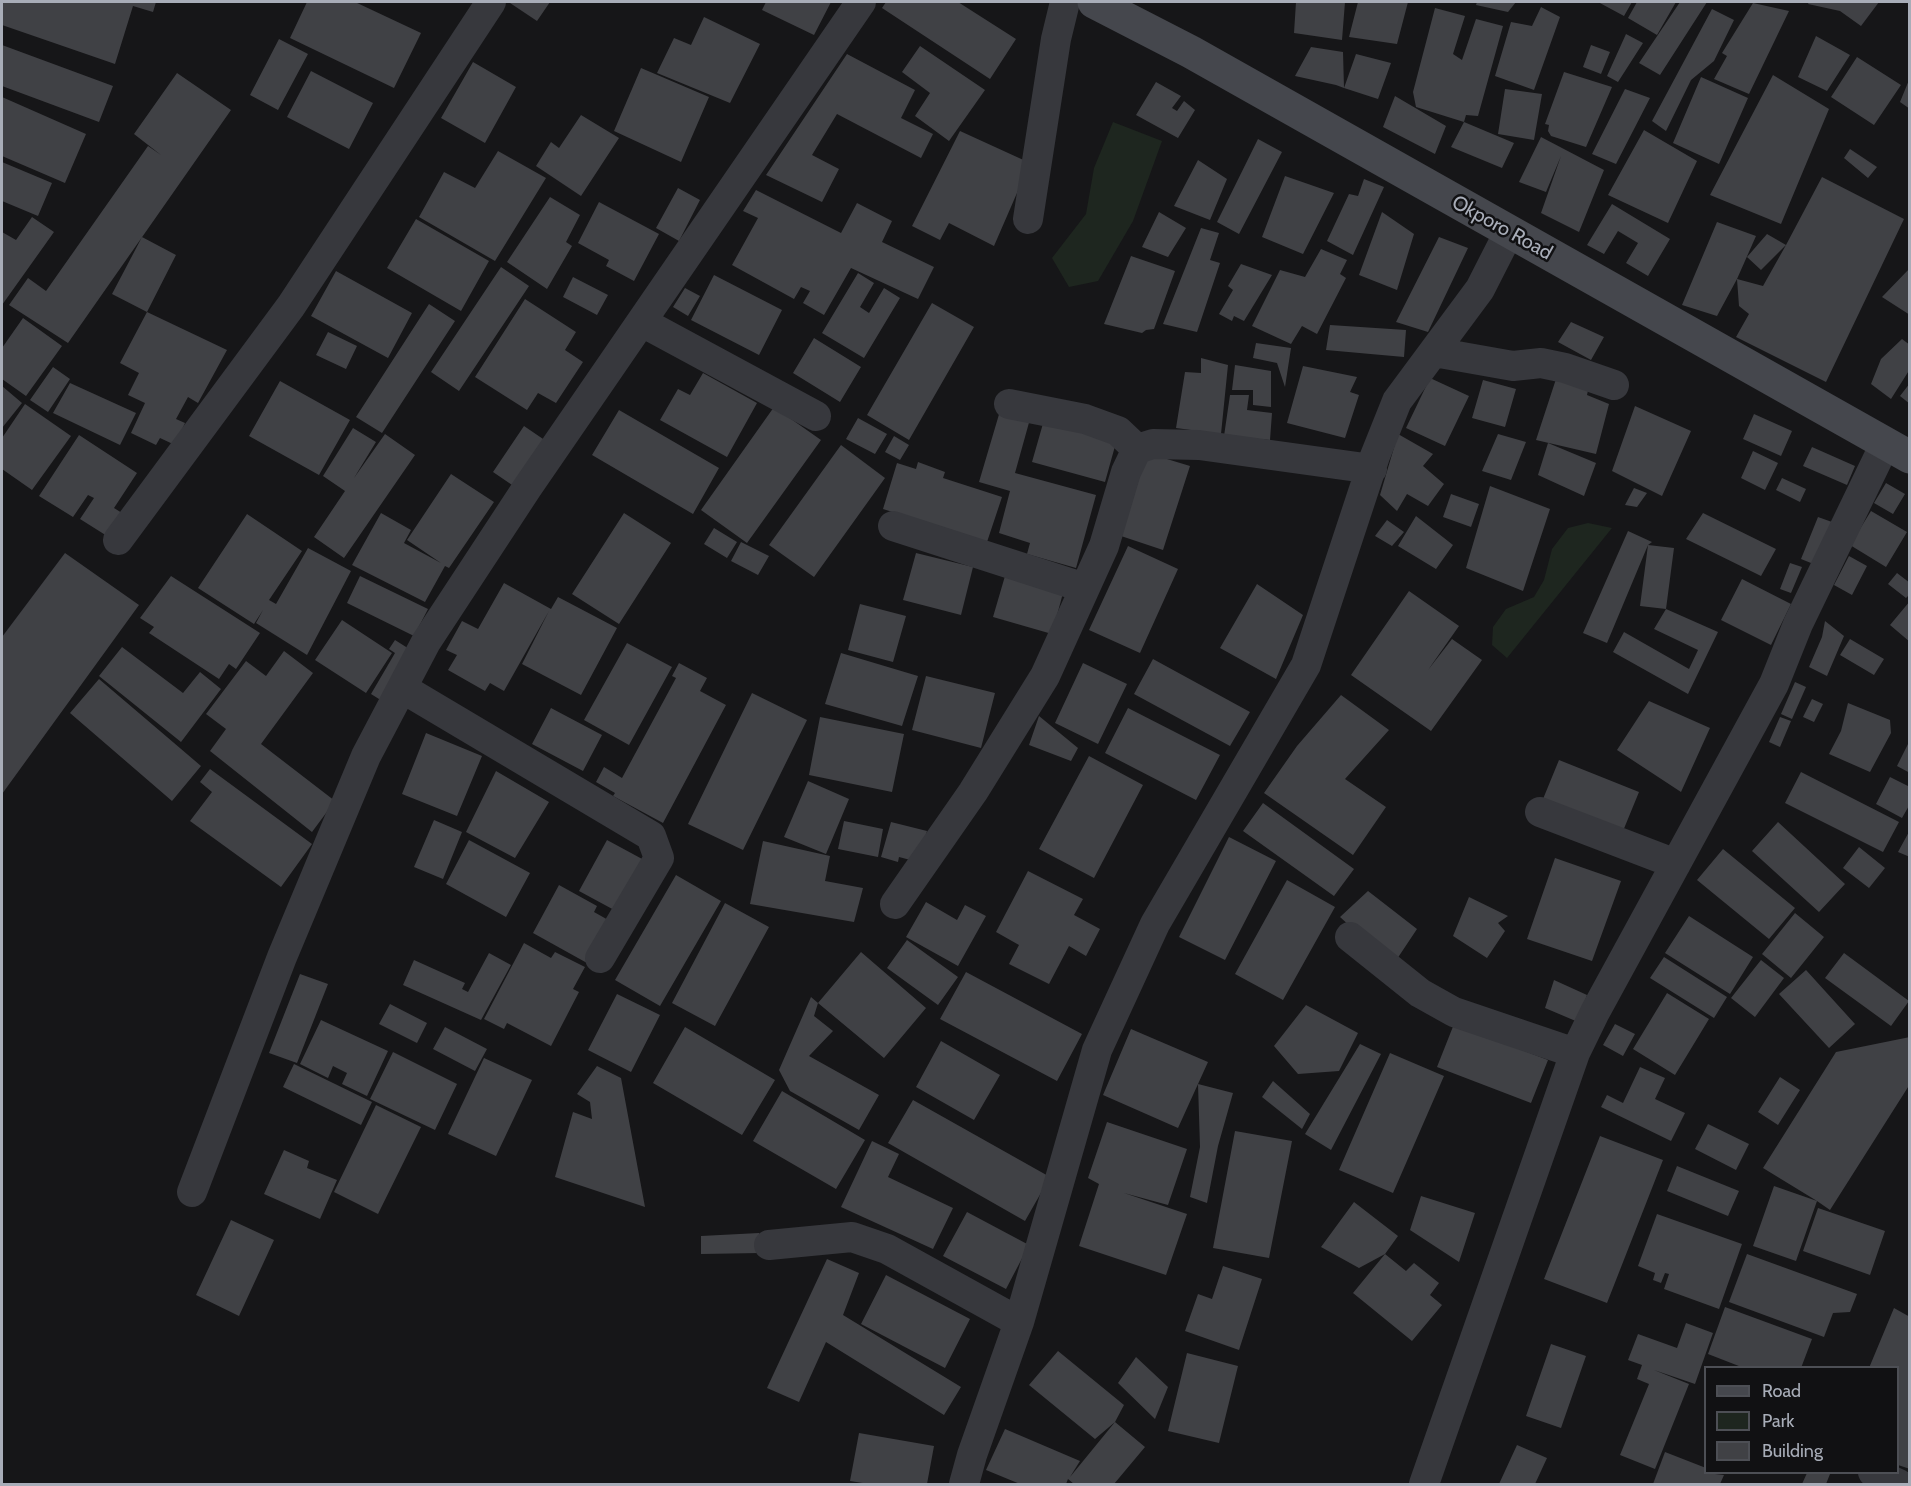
<!DOCTYPE html>
<style>
body{margin:0}
#map{position:relative;width:1911px;height:1486px;overflow:hidden;background:#161618;font-family:Cabin,sans-serif}
canvas{display:block}
.frame{position:absolute;inset:0;border:3px solid #a8adb8;pointer-events:none}
.legend{position:absolute;left:1704px;top:1366px;width:195px;height:108px;box-sizing:border-box;background:#111113;border:2px solid #4d4f55;margin:0;padding:8px 10px;list-style:none;font-size:18px;color:#a8adb8}
.legend li{display:flex;align-items:center;gap:12px;height:30px}
.legend b{width:30px;border:2px solid #4d4f55}
</style>
<div id="map">
<canvas width="1911" height="1486"></canvas>
<div class="frame"></div>
<ul class="legend">
<li><b style="height:8px;background:#45474d"></b>Road</li>
<li><b style="height:16px;background:#1e261f"></b>Park</li>
<li><b style="height:16px;background:#404145"></b>Building</li>
</ul>
</div>
<script>
const context = document.querySelector('canvas').getContext('2d');
context.lineJoin = 'round';
function paint(path, color) { context.fillStyle = color; context.fill(path, 'evenodd'); }
const toPath = rows => new Path2D(rows.map(r => 'M' + r).join(''));
function stroke(path, color, width, dash) { context.strokeStyle = color; context.lineWidth = width; context.lineCap = dash ? 'butt' : 'round'; context.setLineDash(dash || []); context.stroke(path); }
function drawText(font, color, halo, rows, align = 'center') {
  context.font = font + ' Cabin,sans-serif'; context.lineWidth = 5; context.setLineDash([]); context.textBaseline = 'middle'; context.strokeStyle = halo; context.fillStyle = color; for (const [text, x, y, turn = 0] of rows) {
    context.save(); context.translate(x, y); context.rotate((+turn || 0) * Math.PI / 180); context.textAlign = isNaN(turn) ? turn : align; if (halo) context.strokeText(text, 0, 0); context.fillText(text, 0, 0); context.restore();
  }
}
const green = toPath([
 [1113,122,1162,141,1133,221,1098,281,1069,287,1052,258,1086,214,1094,168],
 [1588,523,1612,528,1507,658,1492,645,1493,627,1506,609,1534,597,1544,580,1552,549,1568,528]
]);
const building = toPath([
 [2,2,156,2,153,12,133,6,115,64,2,25],
 [307,2,355,2,421,33,394,88,290,38],
 [511,2,550,2,537,21,510,3],
 [766,2,831,2,814,35,762,10],
 [886,2,958,2,1016,39,990,79,882,8],
 [1296,2,1345,2,1342,40,1294,33],
 [1358,2,1408,2,1397,44,1349,37],
 [1477,2,1516,2,1508,12,1476,5],
 [1598,2,1632,2,1624,16],
 [1637,2,1676,2,1657,35,1628,18],
 [1680,2,1707,2,1660,75,1639,63],
 [1809,2,1879,2,1861,26,1840,11,1808,4],
 [1753,3,1789,11,1749,94,1714,79,1727,56,1722,53],
 [1541,7,1560,17,1534,90,1495,76,1511,22,1532,26],
 [1435,8,1465,16,1453,54,1462,60,1476,19,1503,26,1478,116,1466,115,1464,122,1416,107,1413,92],
 [1712,9,1734,20,1714,61,1691,80,1666,131,1652,121],
 [704,17,760,44,730,103,657,73,674,38,691,45],
 [1626,34,1643,43,1618,82,1607,76],
 [1816,36,1850,55,1827,91,1798,77],
 [279,39,308,54,278,110,250,95],
 [2,45,113,86,99,122,2,86],
 [1591,45,1610,52,1601,74,1583,67],
 [920,46,985,90,949,141,915,116,930,93,902,72],
 [1311,47,1343,52,1344,88,1356,54,1391,63,1378,99,1344,88,1336,85,1295,76],
 [847,54,915,90,901,118,933,134,921,158,837,114,812,155,839,169,822,202,766,175],
 [1857,57,1901,85,1874,125,1831,97],
 [473,62,516,87,485,143,441,118],
 [641,68,709,97,681,162,614,131],
 [311,71,373,103,349,149,287,117],
 [1564,72,1612,87,1586,147,1551,136,1548,131,1549,125,1545,124],
 [177,73,231,110,68,343,9,305,28,278,46,291,148,146,161,155,134,134],
 [1773,75,1829,109,1781,224,1710,195],
 [1701,77,1748,98,1719,164,1673,143],
 [1909,80,1910,80,1910,109,1900,102],
 [1156,82,1181,96,1172,108,1177,111,1184,101,1195,110,1178,138,1136,115],
 [1505,89,1542,94,1534,140,1498,134],
 [1625,89,1650,98,1616,164,1592,154],
 [1395,96,1446,126,1435,154,1383,127],
 [2,97,86,134,65,183,2,156],
 [581,115,619,138,581,196,536,166,551,142,559,148],
 [1464,122,1514,143,1502,168,1451,147],
 [1644,130,1697,161,1668,223,1608,195],
 [960,131,1030,163,994,246,949,223,940,240,912,226],
 [1541,137,1604,170,1579,232,1541,213,1561,156,1546,192,1519,182],
 [1258,139,1282,152,1239,234,1217,222],
 [1850,149,1877,167,1868,178,1844,158],
 [498,151,546,178,495,261,419,217,444,172,475,188],
 [1198,160,1227,179,1210,220,1174,206],
 [2,162,52,183,38,216,2,201],
 [1285,176,1334,193,1303,254,1262,237],
 [1822,177,1904,219,1826,382,1736,337,1749,314,1739,306,1737,279,1717,316,1682,305,1717,222,1756,236,1737,279,1763,286,1786,245,1761,270,1747,257,1767,234,1786,245],
 [1364,179,1384,187,1353,255,1327,241,1349,194,1358,196],
 [678,188,700,200,679,241,656,228],
 [756,190,841,233,857,203,892,221,882,242,934,267,918,299,851,268,824,315,803,303,810,291,801,287,794,299,732,265,758,218,743,211],
 [550,197,580,215,566,242,572,246,547,289,507,262],
 [599,202,659,234,634,281,606,266,609,260,578,243],
 [1612,204,1670,239,1648,276,1626,263,1638,243,1618,231,1604,254,1587,245],
 [1159,212,1186,228,1168,257,1142,247],
 [1382,212,1414,234,1397,290,1359,275],
 [32,217,54,232,2,305,2,232,16,240],
 [416,219,489,261,461,311,387,268],
 [1201,228,1219,233,1210,260,1220,263,1197,332,1163,324],
 [142,237,176,255,147,312,112,294],
 [1439,237,1468,248,1428,332,1396,322],
 [1321,249,1347,260,1340,274,1346,278,1317,334,1302,326,1291,344,1252,326,1280,270,1305,277],
 [1131,256,1175,271,1154,329,1146,330,1142,333,1104,324],
 [1241,264,1272,275,1244,321,1234,316,1232,321,1219,314,1233,290,1228,286],
 [501,267,529,286,459,391,431,372],
 [1910,268,1910,315,1882,297],
 [336,271,412,313,388,358,311,316],
 [858,273,874,283,860,307,869,313,884,288,900,298,864,358,822,333],
 [714,275,782,310,759,355,691,320],
 [573,277,608,295,597,315,563,297],
 [685,288,700,296,688,316,673,307],
 [525,299,576,332,565,350,583,362,556,403,538,393,527,410,475,377],
 [932,303,974,327,909,440,867,415],
 [429,304,455,321,382,433,356,417],
 [147,312,227,350,198,403,188,397,176,419,185,423,175,445,160,438,156,445,131,433,145,403,128,395,139,373,120,363],
 [23,318,62,346,26,396,2,379,2,348],
 [1571,322,1604,337,1591,360,1558,342],
 [1330,325,1406,330,1404,357,1326,350],
 [328,332,357,346,346,369,316,355],
 [814,338,861,367,840,402,793,373],
 [1902,339,1910,345,1910,369,1891,399,1871,384,1881,359],
 [1256,343,1291,348,1285,387,1277,363,1253,358],
 [1201,358,1228,365,1221,434,1176,428,1185,372,1201,373],
 [1235,365,1271,371,1271,407,1253,405,1253,390,1232,390],
 [1303,366,1357,377,1350,392,1359,395,1345,438,1287,423],
 [53,367,70,379,48,412,30,400],
 [703,373,757,403,727,457,660,420,678,389,690,395],
 [1430,378,1469,396,1445,446,1406,428],
 [1556,379,1589,386,1587,395,1609,404,1596,454,1536,440],
 [1483,380,1516,389,1505,427,1472,418],
 [280,381,350,420,319,475,249,436],
 [70,383,136,413,120,445,53,413],
 [1910,383,1910,404,1900,396],
 [2,386,22,403,2,428],
 [1230,395,1249,395,1247,410,1272,413,1270,440,1224,436],
 [25,404,71,436,32,490,2,469,2,438],
 [1635,406,1691,431,1662,496,1612,471],
 [774,407,821,440,747,543,701,510],
 [619,410,719,468,693,514,592,455],
 [1000,411,1030,419,1015,473,1096,495,1076,568,1027,554,1030,543,999,533,1010,491,979,482],
 [1754,414,1792,431,1781,456,1743,439],
 [858,418,887,434,875,454,846,439],
 [1044,420,1117,439,1105,482,1032,462],
 [524,426,546,441,515,487,493,472],
 [353,428,376,442,354,478,385,434,415,455,344,558,314,537,345,491,323,476],
 [1398,434,1433,454,1423,466,1444,484,1428,506,1407,494,1397,511,1380,495],
 [1498,434,1526,442,1511,480,1482,471],
 [79,435,137,473,114,508,122,513,107,536,80,519,94,498,88,495,73,517,39,496],
 [894,436,909,445,900,460,885,452],
 [1548,443,1596,463,1584,496,1538,475],
 [841,445,885,478,814,577,769,545],
 [1812,447,1855,466,1847,485,1803,466],
 [1753,451,1778,463,1765,490,1741,478],
 [1147,453,1190,466,1163,550,1121,536],
 [918,462,945,472,943,478,1002,497,987,542,883,509,897,463,916,469],
 [451,474,494,502,449,568,445,566,425,602,352,565,381,513,411,530,404,543,441,563,407,540],
 [1782,478,1806,489,1800,502,1776,490],
 [1886,483,1905,494,1893,514,1874,503],
 [1490,486,1550,509,1523,591,1466,568],
 [1634,488,1647,493,1637,507,1625,505],
 [1451,494,1479,504,1471,527,1443,517],
 [1871,511,1907,532,1886,567,1850,545],
 [624,513,671,543,619,624,572,594],
 [1703,513,1776,549,1761,576,1686,539],
 [247,514,302,551,269,600,276,604,308,548,351,571,307,655,256,623,263,610,254,624,198,588],
 [1416,516,1453,545,1436,569,1398,546],
 [1818,517,1832,522,1816,565,1801,559],
 [1387,520,1404,532,1392,546,1375,536],
 [714,528,737,542,727,558,704,544],
 [1628,531,1652,542,1648,545,1607,643,1583,633],
 [741,542,769,556,758,575,731,561],
 [1648,545,1674,548,1666,609,1640,606],
 [1128,546,1178,569,1140,653,1089,630],
 [65,553,139,605,2,794,2,637],
 [916,553,973,567,961,615,903,600],
 [1849,556,1867,566,1852,595,1834,585],
 [1790,563,1802,567,1791,593,1780,589],
 [1897,573,1910,583,1910,594,1906,598,1888,584],
 [171,576,260,633,236,669,229,664,219,679,149,633,154,627,140,618],
 [360,576,428,609,414,636,347,603],
 [1005,576,1063,593,1052,634,993,617],
 [1742,579,1791,604,1771,645,1721,620],
 [504,583,551,609,558,597,617,628,581,695,522,664,549,611,504,691,490,683,485,691,448,670,457,655,446,650,462,621,478,629],
 [1257,584,1303,615,1276,679,1220,648],
 [1409,591,1459,626,1428,670,1452,639,1482,660,1431,731,1351,675],
 [1910,601,1910,642,1890,625],
 [860,604,906,616,893,662,848,650],
 [1666,609,1718,632,1688,694,1613,652,1624,632,1689,669,1698,650,1654,629],
 [342,620,392,653,366,693,315,660],
 [1825,621,1844,636,1827,676,1809,667,1822,637],
 [1850,639,1884,659,1874,675,1840,655],
 [395,640,414,652,387,704,371,694,395,653,389,649],
 [627,643,672,667,629,745,584,720],
 [122,647,183,693,200,672,221,689,181,742,99,676],
 [284,651,313,673,261,744,335,801,312,832,210,751,226,729,206,714,246,661,266,676],
 [841,653,918,676,902,726,825,704],
 [1153,659,1250,712,1230,746,1134,694],
 [679,663,707,678,700,691,726,705,663,823,613,796,615,793,596,782,604,767,622,778,676,678,672,676],
 [1083,663,1127,684,1098,744,1055,723],
 [926,676,995,693,981,748,912,730],
 [99,679,201,766,172,801,70,713],
 [1795,682,1806,687,1792,719,1781,714],
 [752,693,807,720,743,850,688,824],
 [1341,695,1389,730,1345,779,1386,807,1353,855,1264,793,1297,746],
 [1812,699,1823,704,1814,722,1803,717],
 [1649,701,1710,728,1681,792,1617,750],
 [1848,703,1890,720,1891,733,1870,772,1829,754,1841,731],
 [551,708,602,735,583,771,532,744],
 [1128,708,1220,755,1196,800,1105,753],
 [1039,716,1078,748,1071,761,1029,745],
 [820,717,904,734,892,792,809,775],
 [1780,717,1791,721,1780,747,1769,742],
 [426,733,482,756,457,816,402,794],
 [1908,744,1910,744,1910,773,1897,766],
 [1089,756,1143,785,1094,878,1039,849],
 [1559,760,1639,792,1623,831,1543,799],
 [210,769,312,844,281,887,190,821,212,792,200,782],
 [496,771,549,802,515,858,466,832],
 [1801,772,1899,822,1883,852,1785,803],
 [1890,777,1910,787,1910,804,1902,818,1876,804],
 [808,781,849,799,826,854,784,837],
 [1263,803,1354,869,1334,896,1243,831],
 [434,820,462,832,443,879,414,867],
 [844,821,883,829,878,857,838,849],
 [891,822,927,831,918,862,899,857,898,862,881,857],
 [1778,822,1845,884,1819,912,1752,851],
 [1910,830,1910,857,1898,852],
 [1229,837,1276,861,1225,960,1179,937],
 [469,840,530,873,506,917,446,884],
 [607,840,644,860,616,911,579,891],
 [763,841,830,856,825,881,863,888,854,922,750,904],
 [1859,847,1885,868,1869,888,1843,868],
 [1723,849,1795,908,1769,939,1697,880],
 [1555,858,1621,881,1592,961,1527,939],
 [1028,871,1083,899,1074,915,1100,929,1086,956,1069,946,1049,984,1009,964,1019,945,996,932],
 [676,875,721,901,660,1006,615,980],
 [1287,880,1335,907,1283,1000,1235,974],
 [559,885,597,906,594,912,610,921,587,963,533,933],
 [1368,891,1417,929,1393,965,1340,917],
 [1469,897,1508,916,1498,923,1505,931,1487,958,1453,936],
 [926,902,957,920,965,905,986,916,958,966,906,937],
 [725,903,769,927,715,1026,672,1003],
 [1795,913,1824,937,1791,978,1762,954],
 [1689,916,1753,957,1730,994,1665,953],
 [907,940,958,977,938,1005,887,968],
 [524,943,551,958,555,952,585,967,573,989,579,992,551,1046,507,1023,504,1029,484,1019],
 [861,952,926,1008,884,1058,818,1003],
 [489,953,511,965,481,1020,403,985,414,960,465,983,462,989,468,992],
 [1844,953,1909,1001,1891,1026,1825,978],
 [1664,957,1727,997,1714,1018,1650,978],
 [1761,960,1784,978,1755,1017,1731,998],
 [1806,970,1855,1024,1829,1048,1779,994],
 [966,972,1082,1034,1057,1081,940,1019],
 [300,974,328,984,297,1063,269,1053],
 [1554,980,1587,995,1578,1022,1545,1008],
 [1667,993,1709,1019,1675,1075,1633,1049],
 [617,994,660,1015,631,1072,588,1050],
 [811,997,818,1003,814,1016,833,1031,809,1056,879,1095,859,1130,790,1091,779,1070],
 [390,1004,427,1023,417,1043,379,1024],
 [1306,1005,1358,1033,1339,1071,1298,1074,1274,1046],
 [321,1020,388,1051,367,1096,342,1084,347,1073,333,1066,328,1078,300,1064],
 [1454,1024,1548,1060,1531,1103,1437,1067],
 [1615,1024,1635,1034,1623,1056,1603,1045],
 [445,1027,487,1049,475,1071,433,1049],
 [685,1027,775,1080,742,1135,653,1083],
 [1131,1029,1208,1062,1178,1128,1103,1095],
 [1910,1037,1910,1084,1830,1210,1817,1201,1796,1261,1753,1246,1774,1186,1817,1201,1763,1168,1836,1052],
 [941,1041,1000,1075,974,1120,916,1087],
 [1360,1044,1381,1054,1331,1150,1305,1134],
 [393,1052,457,1084,435,1130,370,1099],
 [1390,1053,1444,1076,1393,1193,1339,1170],
 [484,1058,532,1080,496,1156,448,1134],
 [294,1064,372,1102,361,1125,283,1087],
 [597,1066,621,1078,645,1207,555,1177,573,1112,592,1119,590,1102,577,1094],
 [1640,1067,1665,1078,1655,1099,1685,1113,1671,1141,1601,1107,1607,1095,1623,1103],
 [1780,1077,1800,1090,1778,1125,1758,1112],
 [1273,1081,1310,1114,1302,1129,1262,1097],
 [1198,1084,1233,1093,1218,1146,1207,1203,1190,1197,1200,1147],
 [782,1091,865,1140,836,1189,753,1141],
 [913,1100,1050,1177,1025,1221,888,1143],
 [376,1105,421,1127,378,1214,334,1192],
 [1107,1122,1187,1149,1168,1205,1124,1193,1187,1214,1166,1275,1079,1246,1099,1184,1088,1178],
 [1708,1124,1749,1144,1736,1170,1695,1149],
 [1235,1131,1292,1141,1269,1258,1213,1248],
 [1600,1136,1663,1160,1607,1303,1544,1279],
 [872,1141,899,1154,888,1177,953,1208,933,1249,841,1207],
 [284,1150,309,1161,307,1168,337,1180,320,1219,264,1194],
 [1677,1166,1739,1191,1728,1216,1667,1191],
 [1421,1196,1475,1213,1459,1262,1410,1230],
 [1354,1202,1398,1236,1385,1254,1406,1271,1414,1263,1439,1283,1430,1295,1442,1305,1412,1341,1353,1293,1385,1254,1359,1268,1321,1247],
 [1818,1208,1885,1231,1870,1275,1803,1251],
 [967,1212,1029,1245,1006,1289,943,1256],
 [1657,1214,1742,1244,1719,1309,1664,1289,1669,1274,1665,1273,1661,1283,1653,1280,1655,1273,1638,1266],
 [231,1220,274,1240,239,1316,196,1295],
 [759,1233,760,1253,701,1254,701,1236],
 [1747,1254,1857,1294,1850,1312,1833,1313,1824,1337,1729,1302],
 [827,1259,859,1273,843,1315,961,1387,944,1415,826,1342,799,1402,767,1388],
 [1223,1266,1262,1279,1239,1350,1185,1331,1198,1294,1212,1299],
 [886,1275,970,1319,945,1368,861,1324],
 [1725,1307,1812,1339,1801,1368,1744,1368,1708,1354],
 [1894,1308,1910,1317,1910,1469,1898,1465,1898,1368,1869,1368],
 [1686,1323,1713,1333,1695,1384,1654,1370,1689,1384,1655,1469,1620,1455,1649,1384,1637,1379,1642,1365,1628,1360,1638,1334,1677,1348],
 [1551,1344,1586,1356,1561,1428,1526,1416],
 [1058,1351,1124,1405,1115,1422,1095,1439,1029,1385],
 [1187,1353,1238,1366,1219,1443,1168,1431],
 [1136,1357,1168,1387,1155,1419,1118,1383],
 [1115,1422,1145,1447,1114,1484,1074,1484,1068,1479,1066,1484,1020,1484,986,1470,1005,1429,1080,1461,1070,1477],
 [859,1433,934,1446,927,1484,869,1484,850,1481],
 [1517,1445,1547,1458,1535,1484,1499,1484],
 [1665,1452,1706,1468,1706,1473,1724,1475,1720,1484,1653,1484],
 [1807,1473,1826,1473,1830,1474,1826,1484,1802,1484]
]);
const minor = toPath([
 [1028,219,1056,39,1065,2],
 [642,322,816,416],
 [1434,352,1513,366,1541,363,1565,368,1614,385],
 [1009,404,1085,419,1118,431,1137,449],
 [893,526,1085,588],
 [118,540,291,306,491,2],
 [402,688,651,836,659,858,600,958],
 [1540,812,1676,864],
 [895,904,973,792,1045,676,1104,546,1126,472,1137,449,1153,444,1199,445,1372,469],
 [1350,937,1420,993,1454,1012,1575,1053],
 [192,1192,282,957,366,756,426,642,527,488,861,2],
 [769,1245,852,1237,887,1249,1019,1322],
 [1873,1472,1899,1484],
 [964,1484,972,1455,1019,1322,1097,1050,1155,924,1306,665,1375,456,1397,401,1480,289,1509,232],
 [1424,1484,1575,1053,1595,1012,1774,684,1798,624,1885,444]
]);
const secondary = toPath([
 [1094,2,1191,52,1910,457]
]);
const streetNames = [
 ["Okporo Road",1502,228,29]
];
paint(green, '#1e261f');
paint(building, '#404145');
stroke(minor, '#37383d', 30);
stroke(secondary, '#45474d', 33);
drawText('20px', '#a8adb8', '#111113', streetNames);
</script>
